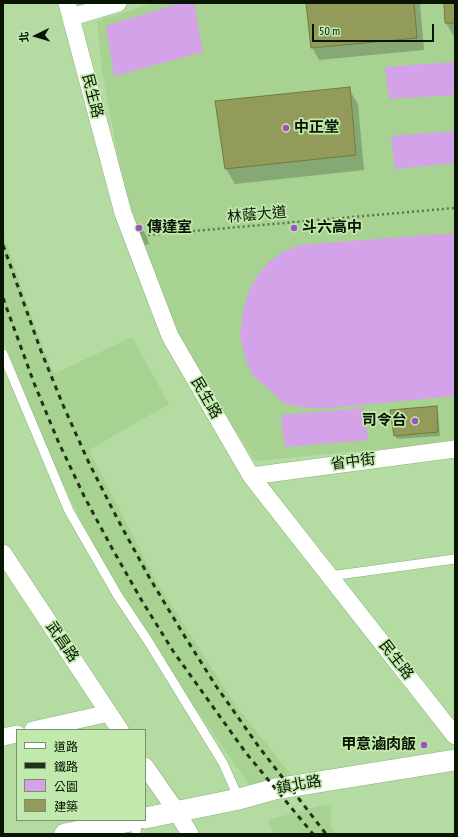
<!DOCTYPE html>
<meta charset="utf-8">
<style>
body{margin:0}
#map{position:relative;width:458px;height:837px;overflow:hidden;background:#b4dba1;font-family:"PT Sans Narrow","Noto Sans TC",sans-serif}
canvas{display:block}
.frame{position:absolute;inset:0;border:4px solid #081502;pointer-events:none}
.legend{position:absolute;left:16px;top:729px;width:130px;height:92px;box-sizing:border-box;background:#c1e8ad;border:1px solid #779469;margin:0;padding:5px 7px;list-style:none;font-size:12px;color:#081502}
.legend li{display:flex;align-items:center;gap:8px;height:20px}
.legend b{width:20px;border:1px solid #779469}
.north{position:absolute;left:16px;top:16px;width:40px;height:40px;-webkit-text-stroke:3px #c1e8ad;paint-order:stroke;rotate:265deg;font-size:11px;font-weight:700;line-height:16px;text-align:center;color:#081502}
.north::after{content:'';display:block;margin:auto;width:14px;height:18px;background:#081502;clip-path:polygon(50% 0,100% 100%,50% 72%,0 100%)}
.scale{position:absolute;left:312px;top:24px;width:122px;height:18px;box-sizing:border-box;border:2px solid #081502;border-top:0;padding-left:5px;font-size:12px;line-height:14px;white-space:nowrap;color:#081502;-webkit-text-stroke:3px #c1e8ad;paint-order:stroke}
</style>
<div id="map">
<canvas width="458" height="837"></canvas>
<div class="frame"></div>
<ul class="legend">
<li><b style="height:5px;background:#fff"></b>道路</li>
<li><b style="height:5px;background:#22331a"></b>鐵路</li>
<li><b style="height:11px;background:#d3a2e8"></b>公園</li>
<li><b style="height:11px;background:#929b5a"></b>建築</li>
</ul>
<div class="north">北</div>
<div class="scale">50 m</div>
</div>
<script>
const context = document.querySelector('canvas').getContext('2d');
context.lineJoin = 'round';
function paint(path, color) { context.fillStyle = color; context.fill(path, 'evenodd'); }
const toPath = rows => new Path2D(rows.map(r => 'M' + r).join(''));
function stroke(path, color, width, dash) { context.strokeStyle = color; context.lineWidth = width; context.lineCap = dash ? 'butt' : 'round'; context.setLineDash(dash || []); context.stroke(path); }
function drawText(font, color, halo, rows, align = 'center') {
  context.font = font + ' "PT Sans Narrow","Noto Sans TC",sans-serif'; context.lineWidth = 3.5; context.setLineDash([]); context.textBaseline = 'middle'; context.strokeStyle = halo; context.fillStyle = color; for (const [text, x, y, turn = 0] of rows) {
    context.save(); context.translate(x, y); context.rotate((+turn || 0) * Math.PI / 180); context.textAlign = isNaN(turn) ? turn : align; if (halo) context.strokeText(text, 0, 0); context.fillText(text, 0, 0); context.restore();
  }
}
const built = toPath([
 [154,3,455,3,455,442,255,461,168,324,130,219,102,71,97,21],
 [3,228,6,242,36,329,54,374,132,337,169,404,89,450,156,581,234,703,291,775,251,787,186,695,118,592,77,513,51,458,3,339],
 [331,805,331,828,336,834,273,834,268,820,319,806]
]);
const green = toPath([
 [180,3,194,3,203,52,114,76,106,26],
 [455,62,455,95,389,99,385,67],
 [455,131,455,163,395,169,391,136],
 [455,233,455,396,328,408,305,408,284,403,253,375,247,364,240,336,244,305,250,289,258,275,270,261,283,252,299,245],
 [364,408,368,440,285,447,281,415]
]);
const shadow = toPath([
 [307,3,420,3,424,50,319,60,312,47],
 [445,3,455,3,455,38,446,23],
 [349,89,358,104,364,170,235,184,226,169],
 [140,225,147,237,149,244,145,245,138,233],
 [436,407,438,411,440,436,397,439,395,435]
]);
const building = toPath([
 [306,3,414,3,417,38,311,48,306,3],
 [444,3,455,3,455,23,445,23,444,3],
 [350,87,356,155,225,169,215,101,350,87],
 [135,224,140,224,142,232,137,233,135,224],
 [437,406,438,432,394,436,390,410,437,406]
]);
const path = toPath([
 [148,235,455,208]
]);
const service = toPath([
 [3,354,69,511,118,596,148,641,223,763,239,799],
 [330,576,455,559],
 [136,834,137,820]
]);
const minor = toPath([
 [67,3,123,213,170,336,251,476,455,736],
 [72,17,118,3],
 [251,476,455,449],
 [3,553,120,730],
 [33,730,109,713],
 [3,737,17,734],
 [145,766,177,812,190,834]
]);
const tertiary = toPath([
 [145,818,239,799,275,789,455,760],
 [65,834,135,820]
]);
const rail = toPath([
 [3,245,41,351,63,405,89,463,118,520,149,577,182,632,216,686,259,747,326,834],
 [3,298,34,383,58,441,85,498,113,550,142,601,173,651,246,753,313,834]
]);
const markers = [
 [286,128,4,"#a050c0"],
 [139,228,4,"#a050c0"],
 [294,228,4,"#a050c0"],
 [415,421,4,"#a050c0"],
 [424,745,4,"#a050c0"]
];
const streetNames = [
 ["民生路",92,96,76],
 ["林蔭大道",257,215,-5],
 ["民生路",206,398,60],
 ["省中街",353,462,-7],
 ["武昌路",62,642,56],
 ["民生路",396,660,52],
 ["鎮北路",299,785,-10]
];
const poiNames = [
 ["中正堂",294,128],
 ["傳達室",147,228],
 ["斗六高中",302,228],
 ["司令台",407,421,"right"],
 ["甲意滷肉飯",416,745,"right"]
];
paint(built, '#a7d291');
paint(green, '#d3a2e8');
paint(shadow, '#0003');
paint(building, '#929b5a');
stroke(building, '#737c3b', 1);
stroke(service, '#8cb179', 10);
stroke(minor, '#8cb179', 18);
stroke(tertiary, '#8cb179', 22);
stroke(path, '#5d7650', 2.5, [2, 3]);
stroke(service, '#fff', 9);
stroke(minor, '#fff', 17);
stroke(tertiary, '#fff', 21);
stroke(rail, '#22331a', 3, [5, 5]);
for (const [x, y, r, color] of markers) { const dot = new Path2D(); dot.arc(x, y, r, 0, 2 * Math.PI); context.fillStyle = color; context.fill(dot); stroke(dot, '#c1e8ad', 1.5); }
drawText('15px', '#081502', '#c1e8ad', streetNames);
drawText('bold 15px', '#081502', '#c1e8ad', poiNames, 'left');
</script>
